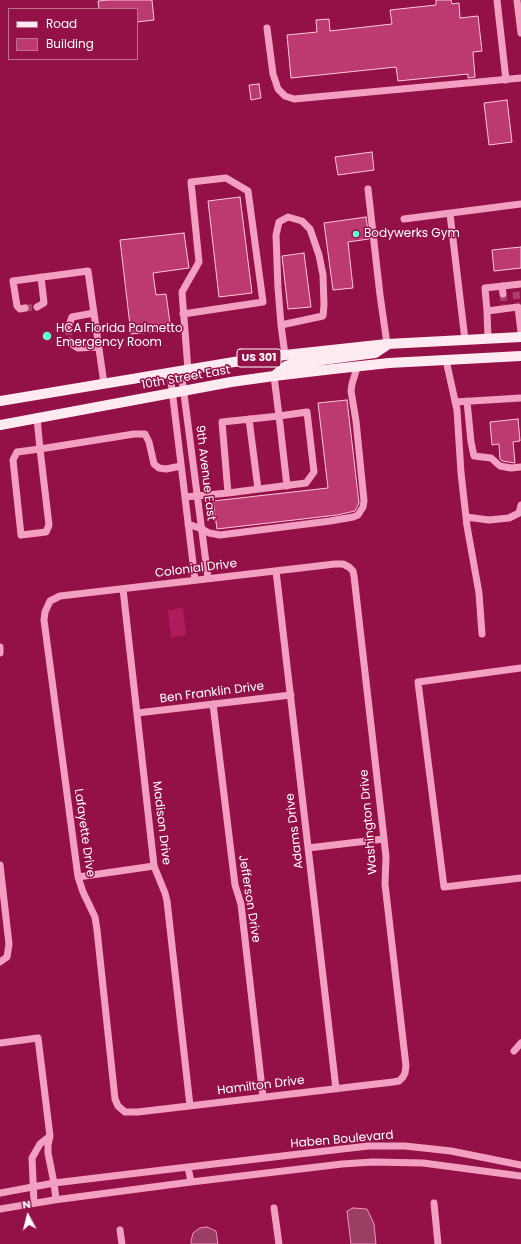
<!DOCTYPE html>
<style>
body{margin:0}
#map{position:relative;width:521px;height:1244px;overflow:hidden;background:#931146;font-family:Poppins,sans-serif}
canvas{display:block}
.legend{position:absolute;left:8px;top:8px;width:130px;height:52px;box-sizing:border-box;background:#931146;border:1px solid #be7090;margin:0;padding:5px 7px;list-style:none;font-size:12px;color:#fff}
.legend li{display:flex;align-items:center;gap:8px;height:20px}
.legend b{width:20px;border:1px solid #be7090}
.north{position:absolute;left:8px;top:1196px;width:40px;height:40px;-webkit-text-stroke:3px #931146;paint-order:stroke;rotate:353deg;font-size:11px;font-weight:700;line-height:16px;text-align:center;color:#fff}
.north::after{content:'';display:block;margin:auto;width:14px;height:18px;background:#fff;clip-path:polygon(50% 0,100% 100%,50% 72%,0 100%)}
</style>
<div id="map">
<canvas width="521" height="1244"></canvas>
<ul class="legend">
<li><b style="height:5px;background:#ffeaf2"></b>Road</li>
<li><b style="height:11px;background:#bc3a70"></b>Building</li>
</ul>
<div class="north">N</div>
</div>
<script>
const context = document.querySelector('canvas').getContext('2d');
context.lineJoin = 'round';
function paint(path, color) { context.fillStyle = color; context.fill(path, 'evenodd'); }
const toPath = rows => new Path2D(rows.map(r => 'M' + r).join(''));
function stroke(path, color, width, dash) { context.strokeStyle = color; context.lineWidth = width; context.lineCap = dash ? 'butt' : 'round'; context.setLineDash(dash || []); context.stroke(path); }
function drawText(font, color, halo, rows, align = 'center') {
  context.font = font + ' Poppins,sans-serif'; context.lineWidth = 3; context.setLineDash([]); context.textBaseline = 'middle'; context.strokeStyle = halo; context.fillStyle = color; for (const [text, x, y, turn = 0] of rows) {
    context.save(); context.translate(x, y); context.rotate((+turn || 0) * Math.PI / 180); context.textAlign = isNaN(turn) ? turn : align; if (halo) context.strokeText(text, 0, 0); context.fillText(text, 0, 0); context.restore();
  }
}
const green = toPath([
 [183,608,186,635,171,637,168,610]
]);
const water = toPath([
 [353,1208,367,1209,374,1224,376,1244,351,1244,347,1211,353,1208],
 [207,1227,216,1231,218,1244,191,1244,191,1241,193,1233,200,1228,207,1227]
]);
const building = toPath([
 [108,0,152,0,154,20,137,22,137,9,99,9,98,1,108,0],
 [436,0,451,0,452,4,459,3,460,18,478,16,482,51,473,52,475,77,468,78,468,74,398,81,396,67,291,78,287,35,317,32,316,20,329,19,330,31,392,24,390,10,436,5,436,0],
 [259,84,261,98,251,100,249,85,259,84],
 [507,100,512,142,489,145,484,103,507,100],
 [372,152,374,170,338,175,335,157,372,152],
 [240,197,252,293,219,297,208,201,240,197],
 [366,217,369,239,348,242,353,288,333,290,324,223,366,217],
 [184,233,189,268,153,273,156,295,166,294,171,330,131,334,120,240,184,233],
 [521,247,521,268,494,271,492,250,521,247],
 [304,253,311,307,288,309,282,256,304,253],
 [347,400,359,503,355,511,337,515,217,529,213,501,328,488,318,403,347,400],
 [518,419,520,441,513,442,515,463,502,461,500,459,499,444,492,445,490,422,518,419]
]);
const minorTunnel = toPath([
 [516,292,517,303],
 [503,294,504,305],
 [25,308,37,307],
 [68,328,70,341]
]);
const minor = toPath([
 [497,0,506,80],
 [517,0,521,33],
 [267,28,273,74,278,89,285,96,294,99,521,78],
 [368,189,380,295,387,344],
 [450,214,465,340],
 [404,219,521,204],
 [502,286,503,294],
 [37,307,44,303,41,277],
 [25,308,20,309,17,306,13,281,88,271,104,384],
 [487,311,485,288,521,284],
 [183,314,263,302,248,191,226,178,191,182,199,262,182,292,188,370],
 [281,325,323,316,324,305,323,275,319,255,310,229,302,221,288,217,279,222,276,235,278,288,281,325,285,355],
 [68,328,72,317,94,313],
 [488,338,487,311,518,307,521,332],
 [70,341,73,345,78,348,99,347],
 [446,360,457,410,461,473,467,526,479,593,482,634],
 [181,371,208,578],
 [170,373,195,580],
 [467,401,471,442,474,456,491,458,500,466,511,468,521,467],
 [455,402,521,398],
 [37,418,40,449,49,525,46,532,21,535,13,460,17,452,40,449,134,434,145,434,149,442,154,464,159,468,166,469,181,466],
 [249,419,258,489],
 [228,493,222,422,279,416,287,486],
 [185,497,228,493,306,483,314,472,307,412,279,416,274,376],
 [466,517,489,520,509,518,519,513,521,505],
 [188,524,202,529,209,533,220,535,330,521,353,517,358,515,363,507,364,501,356,421,351,391,352,384,356,371,356,366],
 [335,564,343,564,349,567,353,571,354,576,384,839,386,857,385,884,406,1066,405,1073,403,1077,399,1081,393,1082,138,1112,125,1112,118,1106,115,1099,97,930,95,917,83,892,78,877,44,620,45,612,50,601,60,596,335,564],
 [276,571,336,1089],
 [123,589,154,866,165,893,167,901,190,1106],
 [0,647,0,653],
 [521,668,418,682,444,887,521,878],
 [213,704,235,885,241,904,263,1097],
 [137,713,291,695],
 [308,848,384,839],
 [0,865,9,944,7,957,0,962],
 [78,877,154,866],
 [0,1043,38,1038,50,1136,48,1145,48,1153,54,1183,56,1199],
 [514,1051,521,1043],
 [188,1167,191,1182],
 [0,1193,54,1183,188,1167,368,1146,405,1146,451,1151,521,1165],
 [34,1203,32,1158,40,1144,50,1136],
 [434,1203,438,1244],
 [274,1208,279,1244],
 [0,1209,54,1200,191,1182,342,1164,373,1162,423,1163,521,1176],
 [120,1230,122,1244]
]);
const major = toPath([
 [274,376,286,366,292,364,375,353,387,345],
 [0,401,234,362,285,355,387,344,521,337],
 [0,425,231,382,274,376,333,369,389,363,521,356]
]);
const markers = [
 [356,234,4,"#60ffd6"],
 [47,336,5,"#60ffd6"]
];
const shields = [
 [259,358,44]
];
const shieldNames = [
 ["US 301",259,358]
];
const poiNames = [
 ["Bodywerks Gym",364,234],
 ["HCA Florida Palmetto",56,329],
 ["Emergency Room",56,343]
];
const streetNames = [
 ["10th Street East",186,378,-10],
 ["9th Avenue East",205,473,83],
 ["Colonial Drive",196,569,-7],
 ["Ben Franklin Drive",212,693,-7],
 ["Washington Drive",369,822,-95],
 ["Madison Drive",161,823,83],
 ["Adams Drive",295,831,-97],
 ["Lafayette Drive",84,833,82],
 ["Jefferson Drive",249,899,81],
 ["Hamilton Drive",261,1086,-7],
 ["Haben Boulevard",342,1140,-5]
];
paint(green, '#b01c5b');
paint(water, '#9b3e64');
stroke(water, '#f690bd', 1);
paint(building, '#bc3a70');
stroke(building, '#fdc6de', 1);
stroke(minorTunnel, '#a9416b', 7, [7, 3.5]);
stroke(minor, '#f39fc2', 7);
stroke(major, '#ffeaf2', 10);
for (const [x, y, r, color] of markers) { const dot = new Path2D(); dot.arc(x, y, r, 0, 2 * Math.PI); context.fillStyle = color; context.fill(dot); stroke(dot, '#931146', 1.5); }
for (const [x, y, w] of shields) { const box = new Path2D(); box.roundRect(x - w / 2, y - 9, w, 18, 3); context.fillStyle = '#931146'; context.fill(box); stroke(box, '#fff', 1); }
drawText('bold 11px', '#fff', null, shieldNames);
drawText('12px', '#fff', '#931146', poiNames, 'left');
drawText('12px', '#fff', '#931146', streetNames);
</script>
